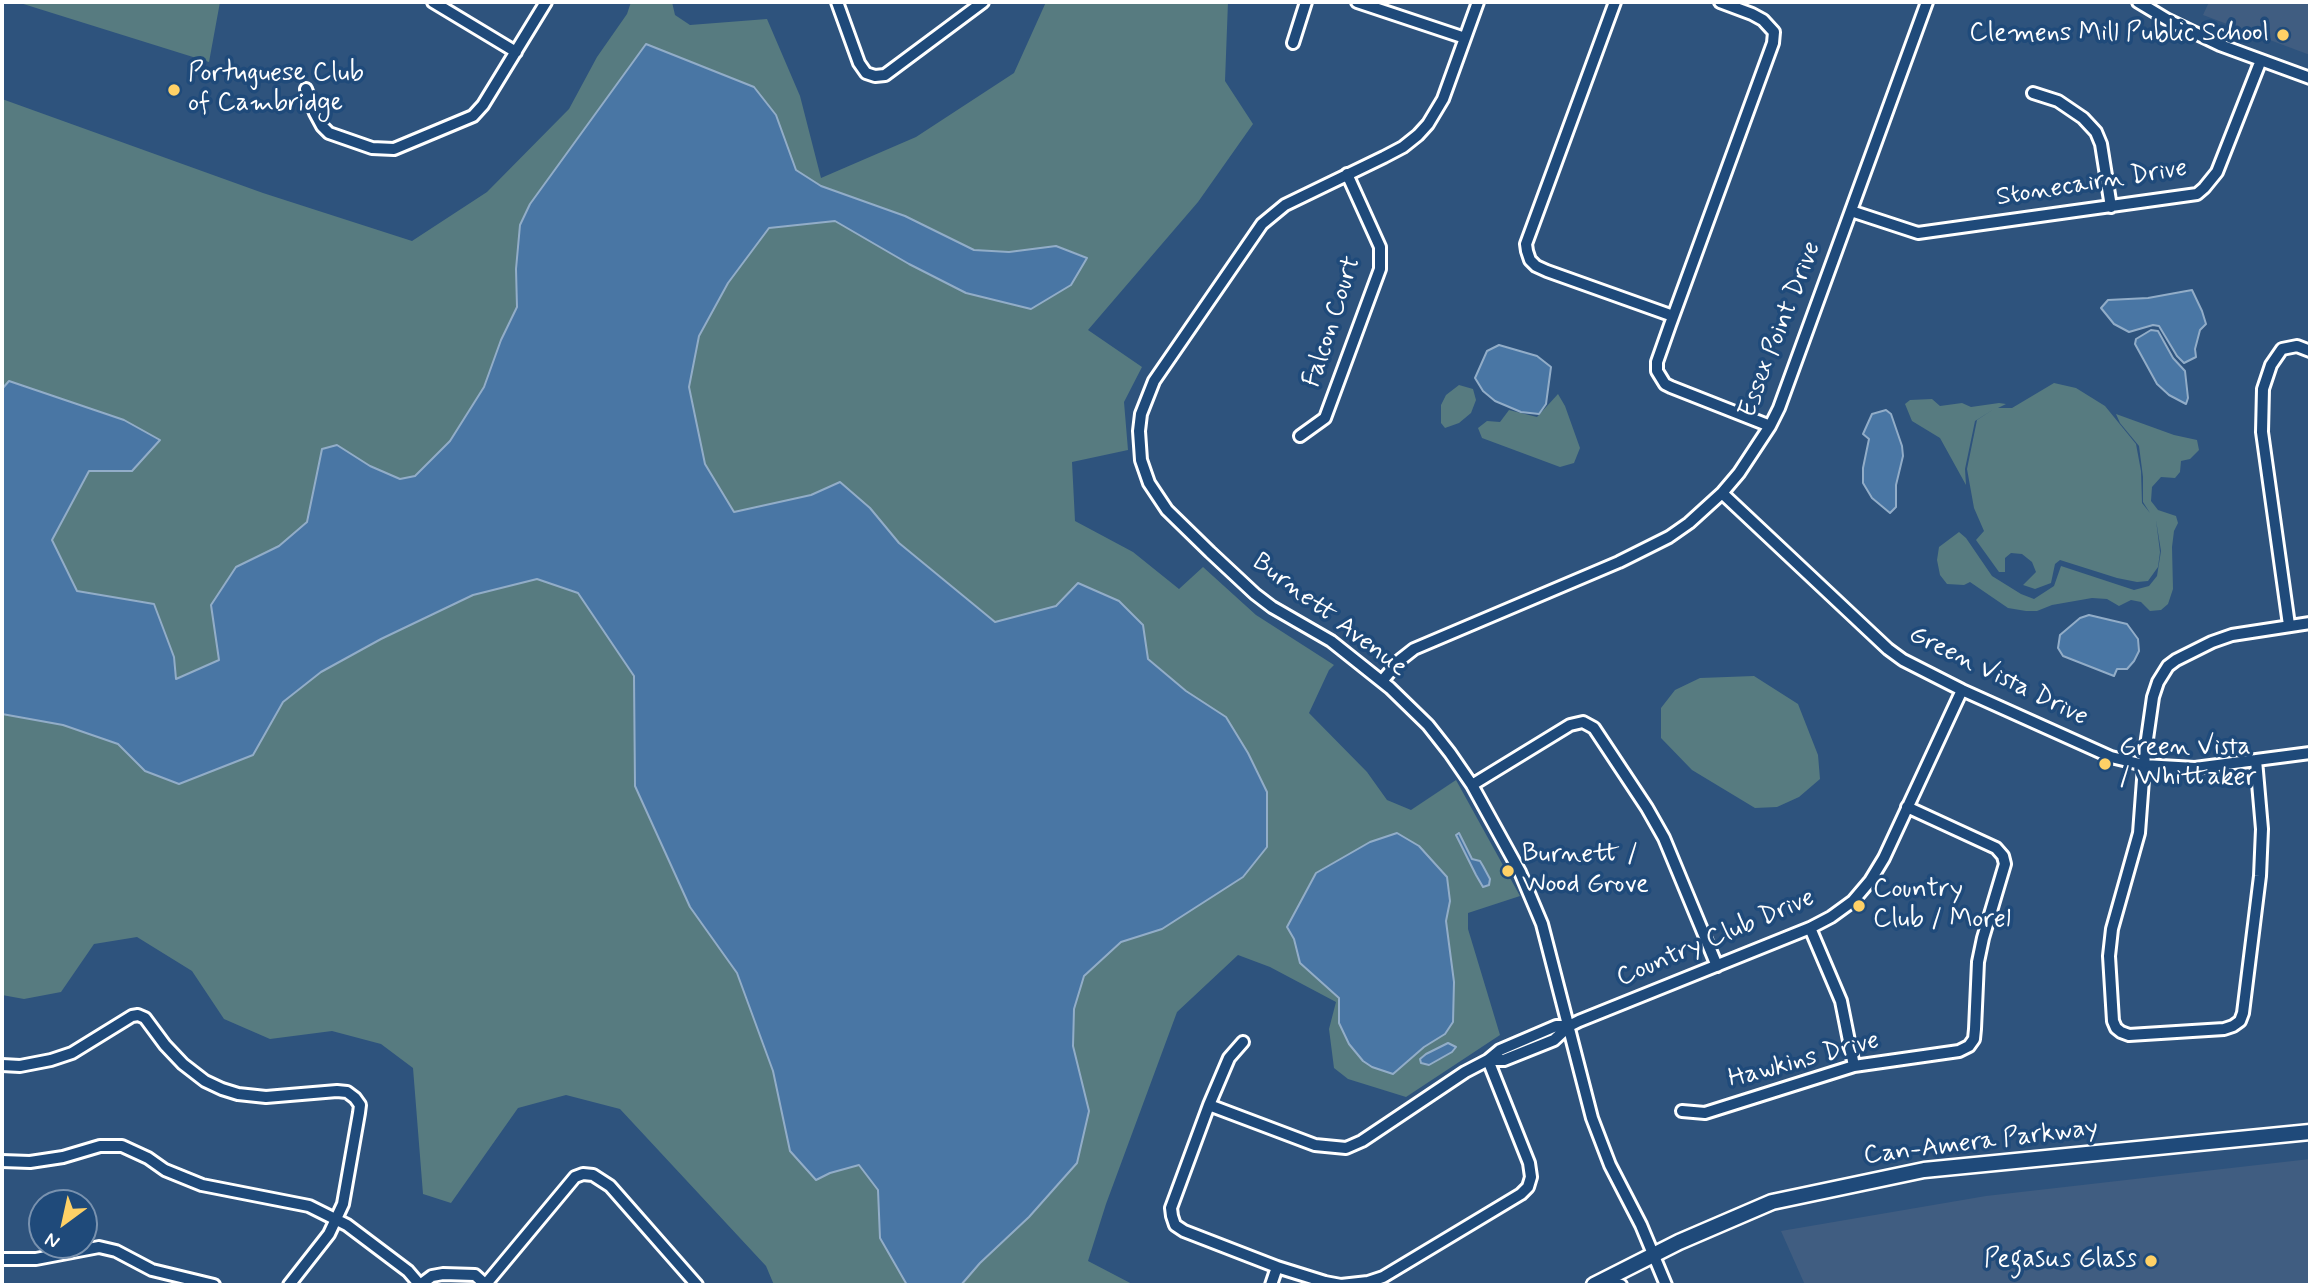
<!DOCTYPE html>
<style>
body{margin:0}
#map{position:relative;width:2312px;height:1287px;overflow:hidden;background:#2e537d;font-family:Mynerve,sans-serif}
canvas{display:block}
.frame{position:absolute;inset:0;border:4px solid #fff;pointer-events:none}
.north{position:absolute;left:28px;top:1189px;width:70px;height:70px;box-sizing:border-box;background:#1f4a7a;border:2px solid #7992af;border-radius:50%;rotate:213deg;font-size:19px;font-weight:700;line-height:28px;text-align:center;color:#fff}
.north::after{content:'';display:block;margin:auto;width:24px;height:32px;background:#ffd166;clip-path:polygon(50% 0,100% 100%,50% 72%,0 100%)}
</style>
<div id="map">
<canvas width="2312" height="1287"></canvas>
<div class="frame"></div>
<div class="north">N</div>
</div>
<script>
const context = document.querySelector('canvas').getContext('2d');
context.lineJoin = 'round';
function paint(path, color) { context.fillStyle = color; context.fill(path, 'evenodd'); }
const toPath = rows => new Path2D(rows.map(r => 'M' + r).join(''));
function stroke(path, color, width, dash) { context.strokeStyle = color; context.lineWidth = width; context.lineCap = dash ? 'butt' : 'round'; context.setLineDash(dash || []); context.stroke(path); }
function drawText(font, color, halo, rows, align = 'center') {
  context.font = font + ' Mynerve,sans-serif'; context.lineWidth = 7; context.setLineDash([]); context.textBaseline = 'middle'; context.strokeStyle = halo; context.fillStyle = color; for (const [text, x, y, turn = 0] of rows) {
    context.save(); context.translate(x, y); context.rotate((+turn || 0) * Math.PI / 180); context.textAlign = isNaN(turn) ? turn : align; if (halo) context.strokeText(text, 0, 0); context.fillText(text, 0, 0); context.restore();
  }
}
const built = toPath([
 [2209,2,2310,2,2310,55,2203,15],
 [2310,1159,2310,1285,1805,1285,1781,1231,1986,1196]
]);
const green = toPath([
 [17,2,220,2,209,62],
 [631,2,672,2,675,15,690,25,767,19,800,96,821,178,916,137,1014,73,1046,2,1228,2,1225,81,1253,124,1198,202,1088,330,1142,367,1124,402,1128,450,1072,462,1075,521,1133,552,1179,589,1203,567,1256,615,1334,665,1329,670,1309,713,1367,772,1387,800,1411,810,1456,780,1520,896,1468,913,1468,929,1500,1035,1406,1097,1348,1079,1334,1068,1329,1029,1336,1002,1270,967,1238,955,1177,1012,1106,1204,1088,1261,1134,1285,961,1285,980,1263,1029,1217,1077,1163,1089,1111,1073,1046,1074,1009,1084,976,1121,942,1162,929,1226,717,1186,691,1148,658,1143,625,1078,583,1056,606,995,622,899,543,870,508,840,482,811,495,734,513,705,464,689,388,699,336,728,283,769,227,835,221,909,264,966,293,1031,309,1087,257,1056,246,1009,252,974,250,905,216,821,186,796,170,776,115,520,225,516,269,517,307,501,340,484,387,450,441,415,476,400,479,370,466,337,445,322,449,307,522,279,546,236,567,211,605,219,660,176,680,174,657,154,604,77,591,52,540,89,471,132,471,124,420,9,381,2,389,2,99,263,193,412,241,487,192,569,109,597,57,627,14],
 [1340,861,1450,901,1446,921,1449,950,1445,1034,1424,1047,1393,1073,1339,1023,1339,998,1300,963,1294,939,1287,927,1316,873],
 [2054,383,2076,388,2105,406,2136,444,2141,471,2142,503,2150,513,2143,502,2143,477,2139,446,2120,423,2116,414,2174,435,2197,440,2199,450,2190,459,2181,461,2180,472,2175,478,2161,477,2152,487,2151,501,2158,510,2176,516,2178,523,2174,531,2172,547,2173,589,2168,604,2161,610,2150,611,2141,602,2131,600,2119,606,2107,599,2092,598,2052,605,2037,611,2026,611,2008,608,1970,582,1964,585,1947,584,1940,575,1937,560,1939,547,1959,532,1966,538,1992,576,2021,594,2034,599,2054,586,2061,566,2134,590,2149,586,2157,576,2161,551,2156,520,2160,552,2158,567,2148,581,2137,582,2117,578,2060,560,2055,564,2051,583,2035,589,2023,585,2036,572,2032,562,2022,554,2011,553,2005,558,2005,572,1999,572,1976,540,1984,531,1974,508,1967,469,1977,420,1994,409,1975,421,1965,469,1966,485,1940,438,1912,421,1905,404,1910,400,1932,399,1940,406,1962,403,1971,407,1999,403,2006,404,1998,408,2012,408],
 [1459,385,1473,389,1476,400,1471,413,1459,423,1445,428,1441,423,1441,405,1446,395],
 [1558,394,1565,406,1580,448,1574,463,1560,467,1482,438,1478,428,1487,421,1500,422,1509,410,1537,417],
 [537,579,578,593,634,676,635,786,690,907,737,973,773,1071,790,1150,816,1180,830,1173,859,1165,878,1190,880,1238,907,1285,774,1285,766,1266,620,1109,566,1095,518,1108,451,1203,423,1194,413,1068,381,1044,332,1031,270,1039,224,1019,192,971,137,937,94,944,61,992,24,999,2,995,2,714,63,725,118,744,145,771,253,755,283,702,321,672,381,639,473,595],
 [1754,676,1798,704,1818,755,1820,779,1799,797,1777,807,1755,808,1692,770,1661,738,1661,708,1675,690,1700,678]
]);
const water = toPath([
 [646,44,754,87,776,115,796,170,821,186,905,216,974,250,1009,252,1056,246,1087,258,1071,285,1031,309,966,293,909,264,835,221,769,228,728,283,699,336,689,387,705,464,734,512,811,495,840,482,870,508,899,543,995,622,1056,606,1078,583,1119,601,1143,625,1148,659,1186,691,1226,717,1248,753,1267,792,1267,847,1243,877,1162,929,1121,942,1084,976,1074,1009,1073,1046,1089,1111,1077,1163,1029,1217,980,1263,961,1285,907,1285,880,1238,878,1190,859,1165,830,1173,816,1180,790,1151,773,1071,737,973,690,907,635,786,634,676,578,593,537,579,473,595,381,639,321,672,283,702,253,755,179,784,145,771,118,744,63,725,2,714,2,389,9,381,124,420,160,440,132,471,89,471,52,540,77,591,154,604,174,657,176,679,219,660,211,605,236,567,279,546,307,522,322,449,337,445,370,466,400,479,415,476,450,441,484,387,501,340,517,307,516,269,520,225,530,204,646,44],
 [2192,290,2202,311,2206,324,2200,330,2195,349,2196,357,2184,363,2177,356,2159,326,2153,325,2129,332,2114,324,2101,308,2108,300,2148,298,2192,290],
 [2151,330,2158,331,2173,358,2185,371,2188,398,2186,404,2169,395,2157,384,2135,344,2136,339,2151,330],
 [1499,345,1537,356,1551,367,1546,404,1539,414,1521,412,1495,401,1483,391,1475,378,1487,351,1499,345],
 [1886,410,1891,414,1902,446,1903,456,1896,485,1896,507,1890,513,1872,498,1863,483,1863,468,1869,439,1863,434,1872,414,1886,410],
 [2089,615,2127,624,2138,639,2139,651,2134,661,2127,669,2117,669,2114,676,2063,656,2058,648,2060,635,2080,618,2089,615],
 [1397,833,1419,846,1447,877,1450,901,1446,921,1454,982,1453,1022,1445,1034,1424,1047,1393,1074,1372,1067,1363,1061,1349,1044,1339,1023,1339,998,1300,963,1294,939,1287,927,1316,873,1370,842,1397,833],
 [1459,833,1472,859,1480,861,1483,866,1490,879,1489,885,1483,887,1476,875,1456,835,1459,833],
 [1448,1043,1456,1047,1452,1052,1429,1065,1421,1063,1420,1059,1426,1054,1448,1043]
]);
const minor = toPath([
 [433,2,516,52],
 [837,2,859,63,866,73,875,76,885,75,983,2],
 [1357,2,1465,38],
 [1478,2,1443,99,1428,124,1418,135,1403,147,1384,157,1285,205,1262,224,1154,381,1141,414,1139,431,1141,460,1149,483,1167,510,1210,552,1255,594,1272,607,1331,641,1390,688,1428,725,1450,753,1472,785,1520,872,1542,924,1592,1118,1610,1165,1641,1225,1666,1285],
 [1615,2,1526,244,1527,251,1530,260,1536,266,1547,271,1673,316],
 [1720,2,1752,14,1763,20,1774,32,1773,43,1670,325,1657,362,1657,371,1665,384,1671,387,1770,426],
 [2138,2,2168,20,2220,45,2310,78],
 [1293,43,1306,2],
 [306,89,315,113,322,126,329,133,372,148,394,149,473,116,483,105,546,2],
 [2033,93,2058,101,2083,118,2096,132,2101,144,2111,207],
 [1851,211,1918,233,2197,194,2204,188,2217,172,2261,60],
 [1300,436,1325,418,1380,269,1380,247,1347,174],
 [1722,493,1888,649,1903,660,1962,690,2111,757,2144,765,2195,768,2310,753],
 [2289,625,2262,432,2263,389,2271,365,2282,349,2297,346,2310,351],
 [1382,681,1400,660,1414,649,1619,562,1669,537,1689,523,1722,493,1739,473,1770,426,1779,408,1927,2],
 [2256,760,2262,829,2260,876,2243,1013,2240,1021,2233,1026,2224,1029,2129,1035,2121,1032,2116,1028,2113,1021,2109,956,2112,929,2139,833,2145,753,2153,697,2158,682,2168,666,2176,660,2212,642,2232,635,2310,623],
 [1472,785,1570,725,1583,722,1594,728,1647,808,1664,838,1717,966],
 [1810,928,1841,1001,1854,1066],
 [1243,1042,1229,1058,1209,1105,1171,1208,1172,1216,1175,1225,1184,1231,1277,1267,1325,1282,1341,1285,1368,1282,1383,1277,1521,1194,1528,1187,1531,1177,1529,1163,1488,1060],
 [1488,1060,1504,1060,1554,1040,1569,1026,1579,1021,1810,928,1831,917,1853,901,1870,881,1884,858,1962,690],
 [2,1065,20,1066,51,1060,72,1053,132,1016,138,1015,145,1018,165,1045,183,1064,205,1081,222,1089,238,1094,266,1097,337,1091,347,1092,355,1098,360,1105,359,1113,343,1204,329,1234,289,1285],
 [1209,1105,1315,1145,1346,1148,1362,1141,1465,1072,1488,1060,1500,1050,1556,1026,1569,1026],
 [1682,1111,1705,1113,1854,1066,1959,1051,1969,1046,1974,1039,1975,1029,1978,962,1983,938,2005,864,2003,856,1996,848,1907,807],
 [2,1161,30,1162,63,1157,100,1146,122,1146,148,1158,165,1170,202,1185,309,1206,347,1225,408,1271,420,1285],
 [2,1259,36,1259,99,1247,116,1251,152,1270,214,1285],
 [1603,1281,1621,1285],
 [420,1285,432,1276,443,1274,475,1275,486,1285],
 [485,1285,575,1177,583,1174,593,1175,610,1186,697,1285],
 [1271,1285,1277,1267]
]);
const major = toPath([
 [1594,1285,1679,1242,1772,1202,1924,1170,2310,1132]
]);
const markers = [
 [2283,35,7,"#ffd166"],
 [174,90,7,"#ffd166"],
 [2105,764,7,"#ffd166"],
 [1508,871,7,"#ffd166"],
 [1859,906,7,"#ffd166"],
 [2151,1261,7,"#ffd166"]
];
const poiNames = [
 ["Clemens Mill Public School",2269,35,"right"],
 ["Portuguese Club",188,75],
 ["of Cambridge",188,105],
 ["Green Vista",2119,749],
 ["/ Whittaker",2119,779],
 ["Burnett /",1522,856],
 ["Wood Grove",1522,886],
 ["Country",1873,891],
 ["Club / Morel",1873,921],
 ["Pegasus Glass",2137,1261,"right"]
];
const streetNames = [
 ["Stonecairn Drive",2092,184,-9],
 ["Falcon Court",1333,322,-72],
 ["Essex Point Drive",1781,330,-69],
 ["Burnett Avenue",1329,616,37],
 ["Green Vista Drive",1998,677,26],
 ["Country Club Drive",1716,939,-23],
 ["Hawkins Drive",1804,1061,-15],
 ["Can-Amera Parkway",1981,1143,-7]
];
paint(built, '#405d81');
paint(green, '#577b80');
paint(water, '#4976a4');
stroke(water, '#92adc8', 2);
stroke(minor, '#fff', 16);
stroke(major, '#fff', 19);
stroke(minor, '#1f4a7a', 10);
stroke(major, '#1f4a7a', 14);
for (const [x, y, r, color] of markers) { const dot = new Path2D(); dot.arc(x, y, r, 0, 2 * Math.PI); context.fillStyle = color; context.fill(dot); stroke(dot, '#1f4a7a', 2.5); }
drawText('26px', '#fff', '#1f4a7a', poiNames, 'left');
drawText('26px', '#fff', '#1f4a7a', streetNames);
</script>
